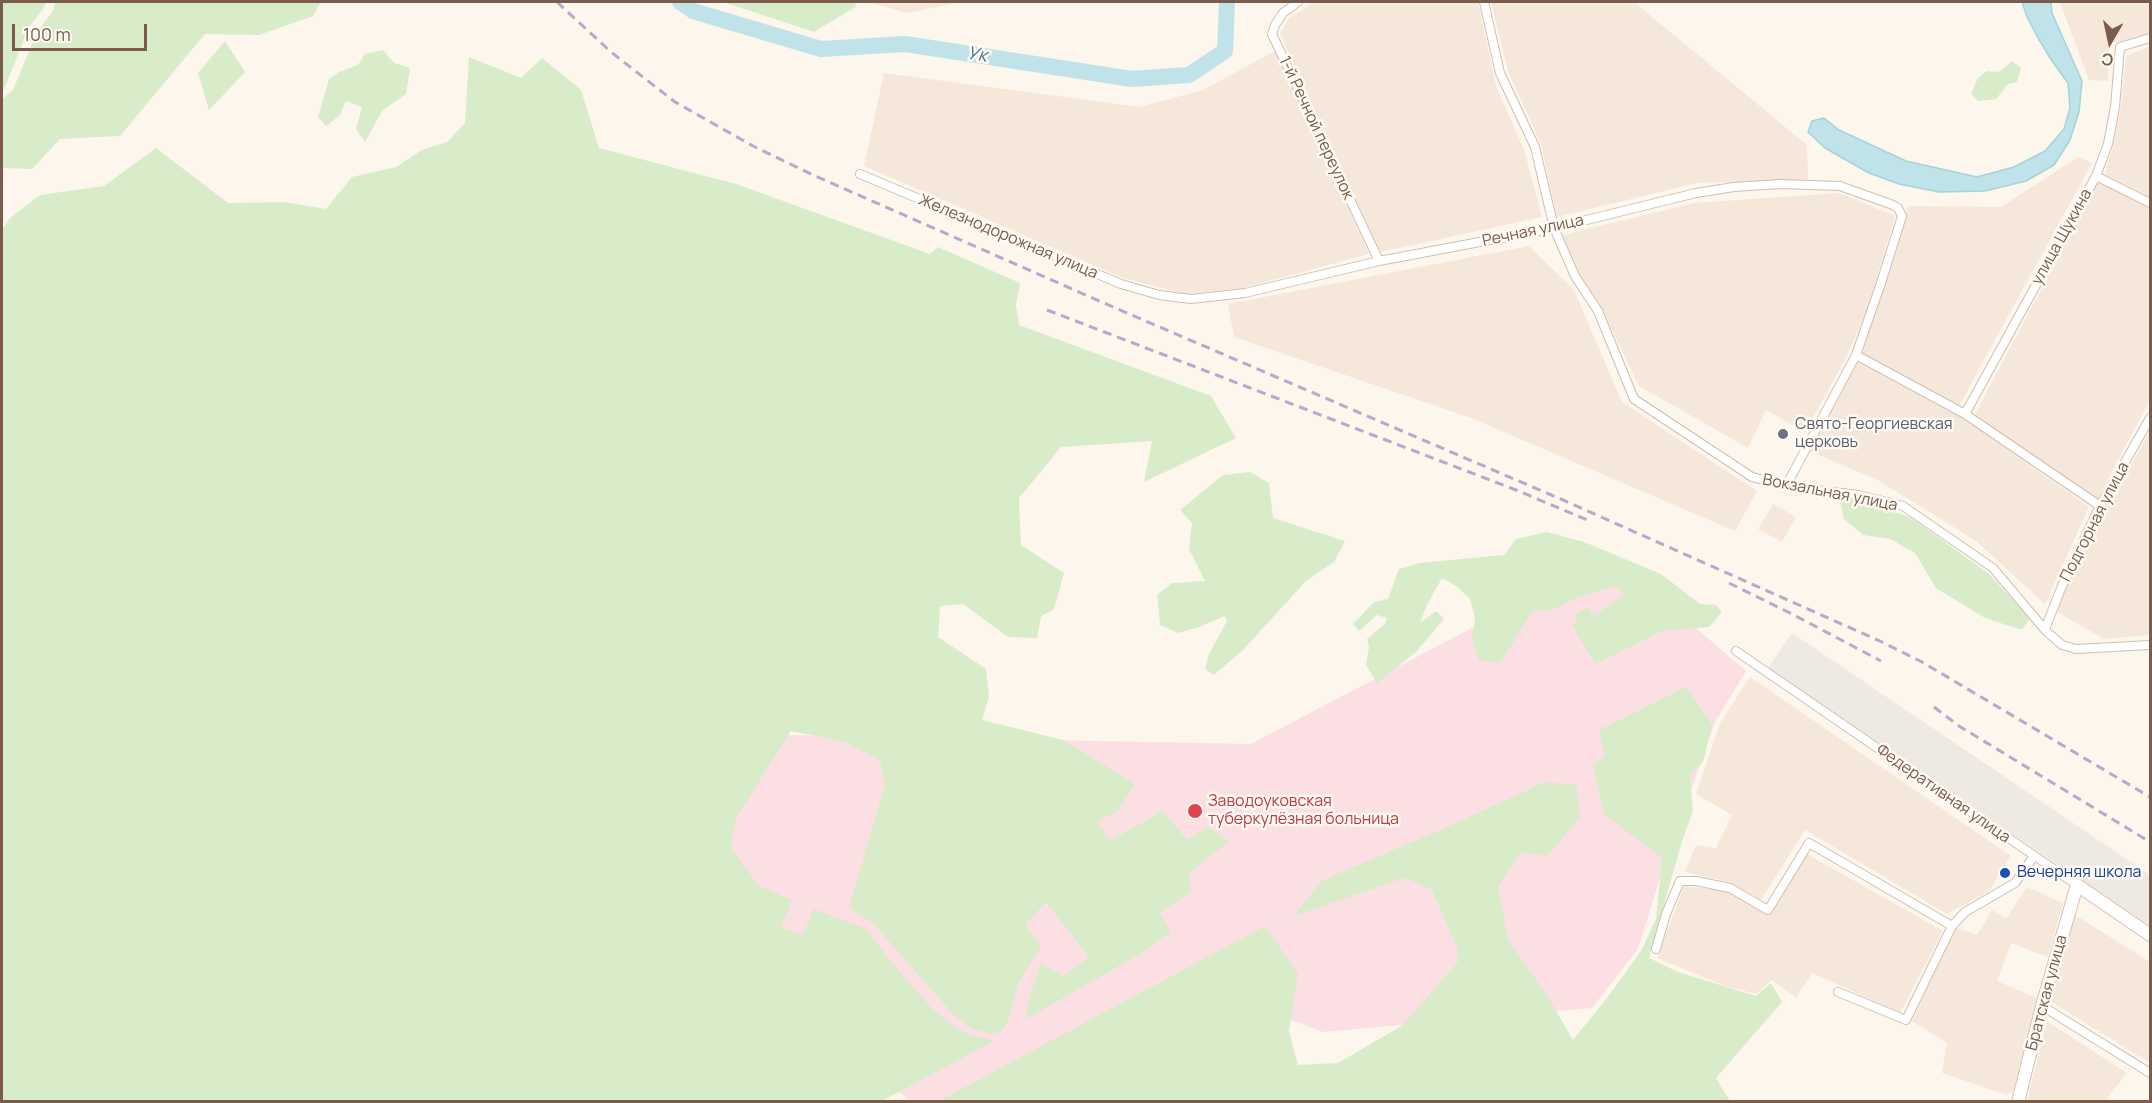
<!DOCTYPE html>
<meta charset="utf-8">
<style>
body{margin:0}
#map{position:relative;width:2152px;height:1103px;overflow:hidden;background:#fdf6ec;font-family:Manrope,sans-serif}
canvas{display:block}
.frame{position:absolute;inset:0;border:3px solid #7a5c4d;pointer-events:none}
.north{position:absolute;left:2080px;top:12px;width:60px;height:60px;-webkit-text-stroke:4px #fffaf3;paint-order:stroke;rotate:189deg;font-size:16px;font-weight:700;line-height:24px;text-align:center;color:#7a5c4d}
.north::after{content:'';display:block;margin:auto;width:21px;height:27px;background:#7a5c4d;clip-path:polygon(50% 0,100% 100%,50% 72%,0 100%)}
.scale{position:absolute;left:12px;top:24px;width:135px;height:27px;box-sizing:border-box;border:3px solid #7a5c4d;border-top:0;padding-left:8px;font-size:18px;line-height:21px;white-space:nowrap;color:#7a5c4d;-webkit-text-stroke:4px #fffaf3;paint-order:stroke}
</style>
<div id="map">
<canvas width="2152" height="1103"></canvas>
<div class="frame"></div>
<div class="north">С</div>
<div class="scale">100 m</div>
</div>
<script>
const context = document.querySelector('canvas').getContext('2d');
context.lineJoin = 'round';
function paint(path, color) { context.fillStyle = color; context.fill(path, 'evenodd'); }
const toPath = rows => new Path2D(rows.map(r => 'M' + r).join(''));
function stroke(path, color, width, dash) { context.strokeStyle = color; context.lineWidth = width; context.lineCap = dash ? 'butt' : 'round'; context.setLineDash(dash || []); context.stroke(path); }
function drawText(font, color, halo, rows, align = 'center') {
  context.font = font + ' Manrope,sans-serif'; context.lineWidth = 5; context.setLineDash([]); context.textBaseline = 'middle'; context.strokeStyle = halo; context.fillStyle = color; for (const [text, x, y, turn = 0] of rows) {
    context.save(); context.translate(x, y); context.rotate((+turn || 0) * Math.PI / 180); context.textAlign = isNaN(turn) ? turn : align; if (halo) context.strokeText(text, 0, 0); context.fillText(text, 0, 0); context.restore();
  }
}
const residential = toPath([
 [867,2,954,2,953,4,907,13],
 [1315,2,1478,2,1496,86,1524,150,1542,217,1380,252,1280,34,1289,18],
 [1491,2,1634,2,1807,145,1808,180,1697,183,1557,217,1541,144,1508,71],
 [2060,2,2150,2,2150,33,2109,44,2108,81,2089,80],
 [2150,46,2150,197,2105,174,2113,146,2121,107,2126,56],
 [1275,51,1369,254,1243,288,1185,294,1123,278,864,166,884,73,1140,107,1203,90],
 [2078,157,2092,163,1959,406,1860,352,1885,284,1908,206,2001,207],
 [2098,182,2150,209,2150,400,2097,500,1974,416],
 [1839,193,1895,216,1868,308,1846,358,1805,432,1766,410,1748,448,1639,386,1600,305,1577,272,1563,235,1694,203],
 [1529,246,1574,290,1622,402,1757,491,1735,531,1471,418,1234,337,1228,304],
 [1857,362,1963,418,2089,507,2045,604,1976,541,1876,479,1809,451],
 [2150,431,2150,635,2104,639,2057,612,2066,587,2106,509],
 [1773,504,1796,517,1782,542,1758,529],
 [1750,677,2011,856,1989,891,1947,914,1805,830,1761,900,1729,882,1685,872,1696,845,1716,848,1732,815,1696,794,1720,723],
 [1807,854,1943,931,1900,1013,1812,973,1796,998,1772,980,1756,994,1722,985,1657,958,1684,886,1729,891,1768,915],
 [2027,887,2063,903,2048,957,2011,943,1997,981,2037,998,2013,1091,2007,1095,1942,1073,1947,1043,1912,1021,1956,927,1977,935,1992,910,2006,919],
 [2075,915,2150,962,2150,1063,2050,1001],
 [2047,1021,2127,1073,2105,1101,2027,1101]
]);
const industrial = toPath([
 [1792,633,2150,875,2150,927,1768,668]
]);
const medical = toPath([
 [1611,555,1746,671,1715,722,1660,878,1638,949,1592,1008,1323,1032,1186,979,957,1101,911,1101,663,909,741,734,1251,744]
]);
const green = toPath([
 [2,2,46,2,44,8,29,27,5,87,2,90],
 [55,2,321,2,313,16,259,35,205,34,120,136,60,139,32,169,2,168,2,99,13,90,37,32,53,11],
 [723,2,854,2,857,6,814,32],
 [225,41,245,72,209,110,198,73],
 [383,50,394,63,410,68,406,94,382,111,365,142,356,129,362,107,346,101,340,115,326,126,318,117,329,79,339,72,358,65,365,54],
 [469,57,521,78,542,58,581,90,599,148,736,184,930,254,938,247,1020,283,1016,305,1019,325,1211,396,1236,438,1144,482,1152,441,1061,447,1019,498,1021,545,1064,573,1054,609,1041,616,1037,638,1008,637,963,604,940,606,938,637,986,669,989,696,982,720,1063,740,1135,784,1116,813,1097,821,1110,841,1163,811,1187,840,1207,827,1229,841,1189,873,1191,892,1160,913,1171,932,1138,955,1026,1019,1028,1002,1041,963,1063,976,1089,957,1046,902,1025,924,1041,946,1018,983,1008,1022,1001,1032,990,1034,971,1028,953,1014,874,924,849,908,885,785,880,760,845,742,791,731,737,816,732,836,732,849,759,886,792,900,781,927,803,935,814,909,866,929,889,959,933,1010,957,1028,971,1035,994,1041,882,1101,2,1101,2,230,10,218,40,195,104,186,156,148,228,203,285,202,326,209,352,177,396,167,422,150,447,142,465,123],
 [2012,61,2021,68,2017,82,2008,84,1996,99,1978,101,1971,94,1978,78,1987,71,1999,72],
 [1250,472,1269,483,1273,518,1345,541,1334,562,1307,580,1243,650,1214,675,1205,669,1209,654,1227,621,1225,616,1199,627,1178,633,1160,625,1157,595,1172,583,1205,581,1189,549,1192,523,1180,510,1223,475],
 [1839,497,1875,504,1911,518,1988,573,2030,618,2022,630,1985,618,1936,588,1915,553,1890,539,1863,535,1844,519],
 [1547,532,1584,542,1661,574,1700,604,1716,605,1722,612,1709,627,1662,631,1595,664,1572,625,1577,620,1575,614,1588,607,1594,616,1625,594,1614,586,1579,597,1552,610,1533,610,1501,662,1479,661,1472,639,1475,618,1470,599,1456,586,1442,578,1427,605,1420,623,1436,611,1444,619,1416,652,1377,683,1366,665,1369,647,1367,639,1385,624,1387,618,1377,615,1359,631,1353,624,1374,602,1388,599,1399,569,1419,563,1504,555,1516,539],
 [1686,687,1712,725,1703,762,1690,774,1693,811,1682,841,1649,958,1678,972,1756,996,1771,983,1782,1002,1716,1078,1730,1101,939,1101,1265,926,1298,974,1289,1031,1298,1065,1338,1063,1403,1025,1458,962,1457,947,1432,890,1405,878,1293,916,1323,880,1447,827,1545,782,1577,785,1580,817,1547,856,1520,852,1498,887,1508,940,1548,997,1573,1040,1607,998,1641,951,1656,919,1662,858,1604,814,1593,764,1605,756,1599,730]
]);
const water = toPath([
 [2022,2,2051,2,2052,13,2082,81,2079,112,2070,140,2054,165,2026,181,1985,191,1939,192,1899,184,1869,173,1825,148,1808,132,1812,121,1824,118,1839,130,1906,161,1977,177,2014,167,2045,151,2064,129,2070,108,2068,83,2052,61,2038,38,2027,17,2022,2]
]);
const river = toPath([
 [680,2,693,11,821,49,905,44,1132,79,1189,75,1225,51,1227,2]
]);
const street = toPath([
 [1298,2,1283,13,1275,25,1272,34,1379,261],
 [1484,2,1500,73,1535,147,1554,228,1575,276,1598,311,1634,399,1752,477,1786,486,1858,495,1903,506,1993,568,2046,631,2062,645,2076,649,2150,645],
 [860,174,1121,284,1159,295,1191,299,1245,293,1379,261,1554,228,1696,193,1734,187,1780,184,1840,186,1893,205,1898,208,1902,216,1880,286,1856,355,1786,486],
 [2096,176,2150,203],
 [1856,355,1965,414,2100,506],
 [1965,414,2096,176,2108,144,2115,107,2120,47,2150,38],
 [2045,629,2062,586,2100,506,2150,418],
 [1736,651,2077,885],
 [1656,949,1666,914,1680,881,1696,881,1730,888,1768,910,1809,843,1952,926,1965,912,2015,883,2034,856],
 [1838,992,1906,1020,1952,926],
 [2042,1006,2150,1073]
]);
const secondary = toPath([
 [2018,1102,2042,1006,2077,885,2150,935]
]);
const rail = toPath([
 [557,2,611,52,675,102,753,146,813,175,1113,307,1563,500,1882,642,1922,662,2150,797],
 [1047,310,1516,490,1592,522],
 [1729,583,1792,614,1881,661],
 [1934,707,1959,726,2150,842]
]);
const markers = [
 [1783,434,6,"#6b7280"],
 [1195,811,8,"#e0444e"],
 [2005,873,6,"#1a4fb4"]
];
const streetNames = [
 ["1-й Речной переулок",1316,128,65],
 ["Речная улица",1533,231,-12],
 ["Железнодорожная улица",1008,237,23],
 ["улица Щукина",2062,237,-61],
 ["Вокзальная улица",1830,493,11],
 ["Подгорная улица",2095,522,-63],
 ["Федеративная улица",1943,794,35],
 ["Братская улица",2047,993,-75]
];
const worshipNames = [
 ["Свято-Георгиевская",1795,425],
 ["церковь",1795,443]
];
const healthNames = [
 ["Заводоуковская",1208,802],
 ["туберкулёзная больница",1208,820]
];
const transitNames = [
 ["Вечерняя школа",2017,873]
];
const waterNames = [
 ["Ук",977,55,9]
];
paint(residential, '#f5e8da');
paint(industrial, '#efe9e4');
paint(medical, '#fbdfe3');
paint(green, '#d8ecc9');
paint(water, '#bfe3e8');
stroke(water, '#a5d3da', 1.5);
stroke(river, '#bfe3e8', 16);
stroke(street, '#d1beb0', 10);
stroke(secondary, '#d6c0b0', 14);
stroke(street, '#fff', 8);
stroke(secondary, '#fff', 12);
stroke(rail, '#b9a8c9', 3, [9, 6]);
for (const [x, y, r, color] of markers) { const dot = new Path2D(); dot.arc(x, y, r, 0, 2 * Math.PI); context.fillStyle = color; context.fill(dot); stroke(dot, '#fffaf3', 2); }
drawText('16px', '#7a5c4d', '#fffaf3', streetNames);
drawText('16px', '#5b616d', '#fffaf3', worshipNames, 'left');
drawText('16px', '#be3a42', '#fffaf3', healthNames, 'left');
drawText('16px', '#164399', '#fffaf3', transitNames, 'left');
drawText('italic 18px', '#437c86', '#fffaf3', waterNames);
</script>
